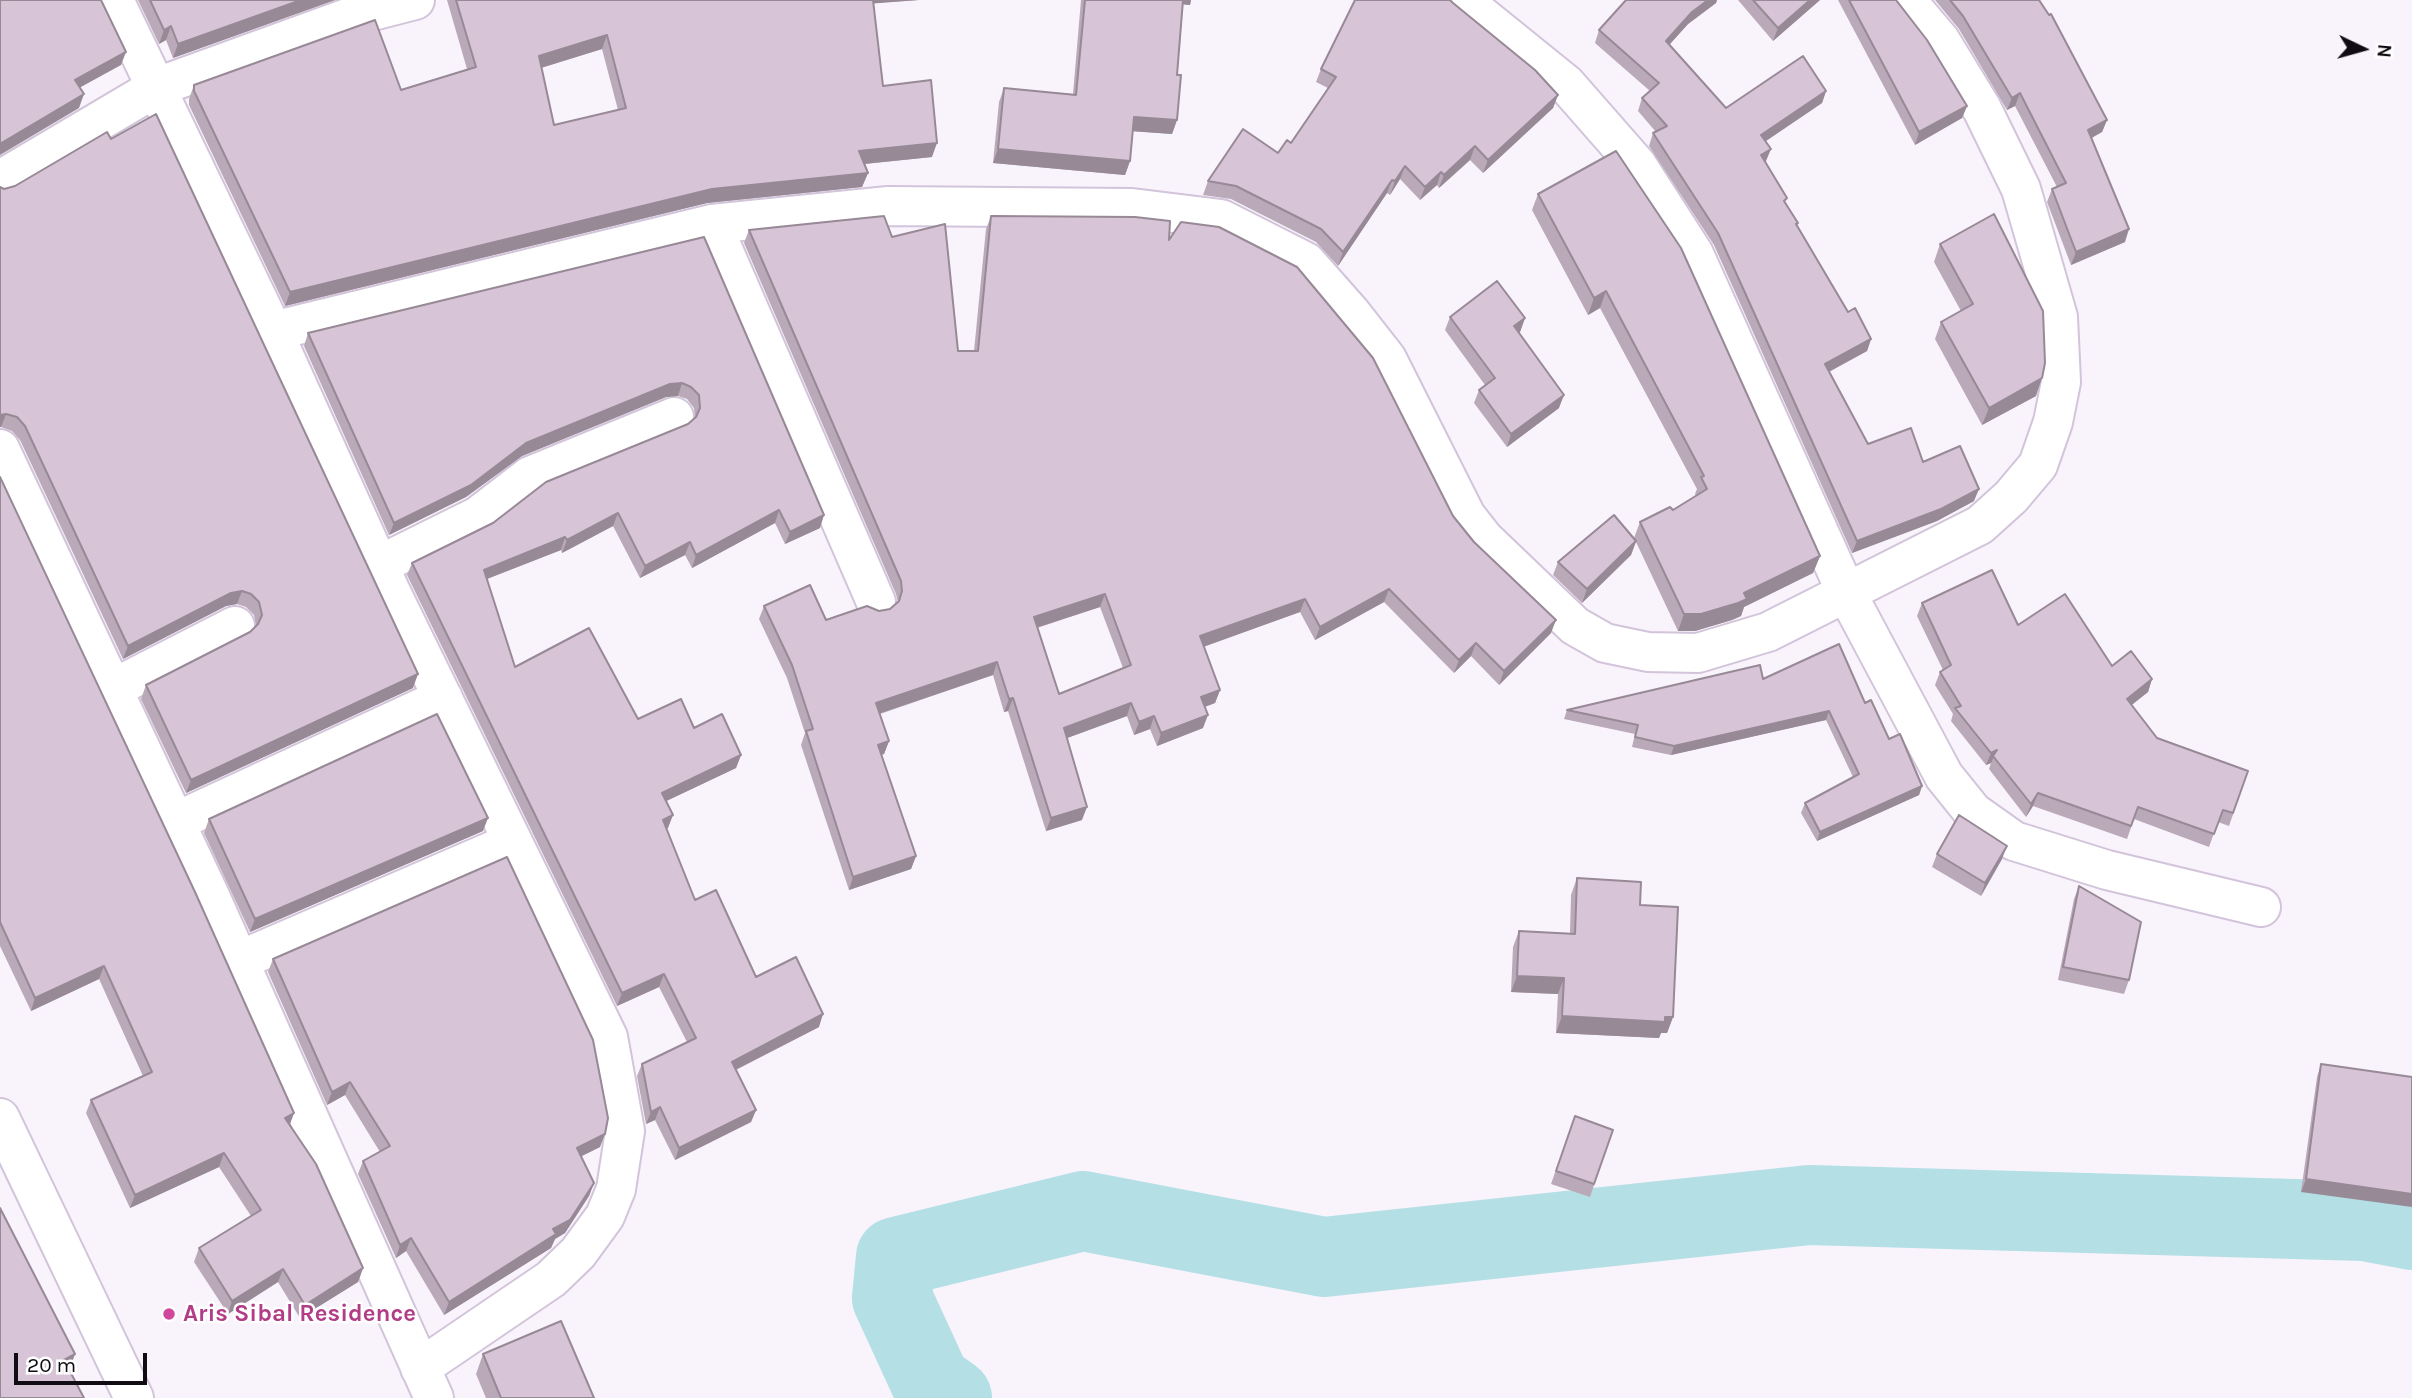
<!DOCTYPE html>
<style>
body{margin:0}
#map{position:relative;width:2412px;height:1398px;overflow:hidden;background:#f9f3fc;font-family:Karla,sans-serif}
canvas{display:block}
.north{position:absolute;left:2328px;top:14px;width:70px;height:70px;-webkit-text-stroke:5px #fff;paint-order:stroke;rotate:95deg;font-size:19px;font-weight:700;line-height:28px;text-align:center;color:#110c13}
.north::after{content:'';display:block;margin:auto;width:24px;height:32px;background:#110c13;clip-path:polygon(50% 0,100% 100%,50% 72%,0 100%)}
.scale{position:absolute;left:14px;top:1353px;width:133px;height:32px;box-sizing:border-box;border:4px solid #110c13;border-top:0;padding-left:9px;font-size:21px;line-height:24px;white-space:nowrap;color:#110c13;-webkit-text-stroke:5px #fff;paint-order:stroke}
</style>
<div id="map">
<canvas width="2412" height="1398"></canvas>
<div class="north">N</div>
<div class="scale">20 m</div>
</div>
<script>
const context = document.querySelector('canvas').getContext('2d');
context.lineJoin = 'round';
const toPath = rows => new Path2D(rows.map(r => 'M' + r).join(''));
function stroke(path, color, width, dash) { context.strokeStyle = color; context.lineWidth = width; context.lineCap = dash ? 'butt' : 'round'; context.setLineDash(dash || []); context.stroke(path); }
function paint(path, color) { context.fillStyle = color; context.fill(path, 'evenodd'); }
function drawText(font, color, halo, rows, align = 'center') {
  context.font = font + ' Karla,sans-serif'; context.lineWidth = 5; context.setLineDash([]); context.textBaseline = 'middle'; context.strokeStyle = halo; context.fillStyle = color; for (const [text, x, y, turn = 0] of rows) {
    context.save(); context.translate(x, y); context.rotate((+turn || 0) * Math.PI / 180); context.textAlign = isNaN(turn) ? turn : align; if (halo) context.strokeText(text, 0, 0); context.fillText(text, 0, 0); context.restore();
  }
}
const river = toPath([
 [952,1398,931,1383,892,1298,896,1257,1083,1211,1324,1257,1809,1205,2364,1221,2412,1230]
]);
const minor = toPath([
 [114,0,273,331,390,590,608,1037,625,1131,616,1189,605,1216,578,1253,551,1279,420,1368],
 [1462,0,1566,84,1637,165,1694,254,1846,592,1944,776,1973,812,2014,841,2107,870,2261,907],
 [0,180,157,87,353,16,415,0],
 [712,224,876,602],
 [273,331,712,224,888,206,1132,208,1221,219,1306,262,1351,313,1387,359,1466,516,1484,539,1575,626,1605,643,1648,652,1698,653,1768,632,1980,525,2011,497,2038,465,2053,422,2061,382,2058,317,2021,189,1982,109,1940,40,1906,0],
 [0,449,210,896,434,1398],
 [379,565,478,516,530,476,674,417],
 [112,689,235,626],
 [175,822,443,698],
 [238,961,513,842]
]);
const tertiary = toPath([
 [0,1118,134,1398]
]);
const wall = toPath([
 [138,0,335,0,173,58,166,40,159,44],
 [447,0,919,0,873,3,883,86,932,157,864,164,868,173,862,187,707,203,285,306,189,105,189,99,194,85,401,90,467,69],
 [602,49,618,110,554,125,541,68],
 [1081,0,1191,0,1190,5,1183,4,1177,75,1177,120,1172,134,1133,131,1130,161,1125,175,993,163,999,102,1004,88,1073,94],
 [1626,0,1717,0,1716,3,1688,24,1669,45,1726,108,1826,91,1822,103,1766,141,1766,161,1765,162,1785,203,1798,223,1797,226,1848,312,1871,339,1867,351,1829,372,1868,444,1923,462,1974,501,1937,521,1852,553,1714,245,1649,146,1653,133,1656,132,1638,111,1642,98,1650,91,1595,43,1599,30],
 [1738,0,1820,0,1773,41],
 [1838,0,1896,0,1967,106,1962,118,1915,145],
 [1935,0,2039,0,2107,120,2102,132,2092,138,2125,242,2071,265,2047,202,2052,189,2057,187,2015,106,2007,110,1959,29],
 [1453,3,1558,95,1553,108,1483,173,1470,160,1439,188,1437,185,1420,200,1400,179,1390,195,1387,193,1338,266,1316,242,1231,199,1203,195,1208,181,1278,153,1291,143,1328,88,1316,82,1321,69],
 [0,187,413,688,186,793,141,699,146,685,250,632,256,626,254,615,246,607,237,604,226,606,123,659,20,440,12,431,1,427],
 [1538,194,1820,556,1813,573,1744,607,1741,616,1732,620,1695,631,1678,631,1636,542,1631,555,1582,603,1553,575,1558,562,1634,538,1640,522,1673,510,1696,496,1695,494,1697,489,1600,308,1588,315,1532,210],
 [991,216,1169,240,1453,516,1551,633,1499,685,1471,656,1454,673,1384,602,1315,640,1300,612,1204,646,1220,690,1215,703,1205,707,1203,728,1157,746,1150,729,1134,735,1127,716,1067,738,1082,820,1046,831,1008,711,1004,712,993,675,880,714,889,741,884,754,881,755,916,856,911,869,849,890,801,745,805,733,787,678,759,619,764,606,826,620,890,609,898,602,896,594,744,243,749,230,892,237,958,351,974,351,986,229],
 [1100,607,1123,668,1059,694,1037,628],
 [704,237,820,528,785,544,775,523,692,568,685,555,640,578,613,526,562,553,561,550,487,579,515,667,638,719,694,728,741,755,736,768,666,801,668,828,666,829,695,900,756,977,819,1027,736,1070,756,1110,751,1122,675,1160,655,1120,646,1124,637,1076,642,1064,687,1042,659,987,617,1006,407,575,412,563,688,424,695,418,694,408,687,399,678,396,666,397,522,456,466,497,389,535,304,346,308,333],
 [1940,244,2036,396,1982,425,1935,339,1941,322,1961,311,1934,262],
 [1450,317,1525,318,1520,332,1518,333,1559,408,1507,447,1474,403,1479,390,1485,385,1445,330],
 [0,477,294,1113,290,1124,363,1268,358,1282,300,1318,278,1282,228,1314,194,1262,199,1248,251,1216,219,1167,130,1208,86,1113,91,1100,143,1076,99,979,31,1011,0,946],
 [1922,603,2018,625,2112,666,2152,679,2148,692,2131,705,2157,738,2248,771,2229,826,2218,822,2209,847,2134,819,2127,839,2033,806,2026,817,1989,769,1991,763,1986,765,1951,721,1953,714,1935,685,1940,672,1943,670,1917,616],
 [1763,679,1865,703,1922,786,1919,795,1817,841,1801,813,1805,803,1853,777,1826,720,1671,755,1632,747,1635,734,1564,719,1567,710],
 [209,819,483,831,250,932,204,833],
 [1937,854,2002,859,1981,896,1932,867],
 [1577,878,1640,905,1673,1017,1667,1033,1661,1033,1659,1038,1556,1033,1558,994,1511,992,1513,947,1519,931,1570,933,1571,895],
 [2079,886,2129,980,2124,994,2058,980,2074,899],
 [273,959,600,1147,581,1156,594,1183,589,1196,565,1233,555,1239,551,1248,444,1315,406,1251,396,1258,358,1174,363,1161,380,1152,345,1095,327,1105,268,972],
 [2321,1064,2412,1077,2301,1192,2317,1077],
 [1575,1116,1613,1130,1590,1197,1551,1184],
 [483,1354,594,1398,486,1398,476,1374]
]);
const shadedWall = toPath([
 [301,0,335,0,173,58,178,44],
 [868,0,919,0,867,4],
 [1181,0,1191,0,1190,5,1179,4],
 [1708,0,1717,0,1716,3,1688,24,1662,53,1666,41,1692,12],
 [1810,0,1820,0,1773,41,1778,28],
 [171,26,166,40,159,44,164,30],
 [607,35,602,49,534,70,539,56],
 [126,52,121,65,70,93,75,80],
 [1826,91,1822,103,1757,147,1761,135],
 [2020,93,2015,106,2007,110,2012,98],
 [84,94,79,108,0,155,0,144],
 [1558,95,1553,108,1483,173,1488,160],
 [1967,106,1962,118,1915,145,1919,132],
 [1134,117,1177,120,1172,134,1129,131],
 [2107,120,2102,132,2083,142,2088,130],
 [937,143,932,157,854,165,859,151],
 [1475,146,1470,160,1439,188,1444,175],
 [998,149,1130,161,1125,175,993,163],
 [1771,149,1766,161,1756,167,1761,155],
 [1405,166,1400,179,1390,195,1395,181],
 [1441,172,1437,185,1420,200,1425,187],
 [868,173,862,187,707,203,285,306,290,292,712,189],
 [1392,180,1387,193,1338,266,1343,252],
 [2129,229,2125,242,2071,265,2076,252],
 [1606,291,1600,308,1588,315,1594,298],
 [1525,318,1520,332,1509,340,1514,326],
 [1871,339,1867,351,1821,376,1825,364],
 [2042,378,2036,396,1982,425,1989,408],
 [682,383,678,396,666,397,522,456,466,497,389,535,394,523,526,443,670,384],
 [1564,395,1559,408,1507,447,1511,434],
 [6,414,1,427,0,427,0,415],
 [1979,489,1974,501,1937,521,1852,553,1857,541],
 [779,510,775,523,692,568,696,555],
 [618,513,613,526,562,553,567,540],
 [824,515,820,528,785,544,790,532],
 [565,537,561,550,479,582,484,570],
 [1636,541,1631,555,1582,603,1587,589],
 [690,542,685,555,640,578,645,566],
 [1820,556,1813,573,1744,607,1741,616,1732,620,1695,631,1678,631,1684,614,1744,593],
 [1389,589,1384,602,1315,640,1320,627],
 [242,591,237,604,226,606,123,659,128,646,231,593],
 [1105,594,1100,607,1029,630,1034,617],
 [1305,599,1300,612,1195,650,1200,636],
 [1556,620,1551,633,1499,685,1504,671],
 [1476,643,1471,656,1454,673,1459,660],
 [997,662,993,675,872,716,876,703],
 [418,674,413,688,186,793,191,780],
 [2152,679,2148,692,2123,712,2127,699],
 [1220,690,1215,703,1196,710,1201,697],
 [1013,698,1008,711,1004,712,1009,699],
 [1131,703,1127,716,1059,741,1064,728],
 [1829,711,1826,720,1671,755,1674,746],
 [1208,715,1203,728,1157,746,1161,733],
 [1154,716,1150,729,1134,735,1139,722],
 [889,741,884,754,873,758,878,745],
 [1997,750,1991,763,1986,765,1991,753],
 [741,755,736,768,658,805,662,793],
 [1922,786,1919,795,1817,841,1820,832],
 [2038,793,2033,806,2026,817,2031,804],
 [1087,807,1082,820,1046,831,1051,818],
 [673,815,668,828,658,833,663,820],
 [488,818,483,831,250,932,255,919],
 [2007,846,2002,859,1981,896,1985,883],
 [916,856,911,869,849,890,853,877],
 [104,966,99,979,31,1011,35,998],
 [664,974,659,987,617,1006,622,993],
 [1517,976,1564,978,1558,994,1511,992],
 [823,1014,819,1027,727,1074,732,1062],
 [1562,1016,1665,1017,1673,1017,1667,1033,1661,1033,1659,1038,1556,1033],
 [350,1082,345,1095,327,1105,332,1092],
 [660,1107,655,1120,646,1124,651,1112],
 [756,1110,751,1122,675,1160,679,1148],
 [294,1113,289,1126,285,1118],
 [605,1134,600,1147,572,1161,577,1148],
 [224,1153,219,1167,130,1208,135,1195],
 [2306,1179,2412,1194,2412,1207,2301,1192],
 [594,1183,589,1196,565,1233,555,1239,551,1248,444,1315,449,1302,553,1229],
 [411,1238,406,1251,396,1258,400,1245],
 [363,1268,358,1282,300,1318,305,1305],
 [283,1269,278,1282,228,1314,232,1301],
 [75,1354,70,1368,59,1373,64,1360]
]);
const building = toPath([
 [0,0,101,0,126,52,75,80,84,94,0,144,0,0],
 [150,0,301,0,178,44,171,26,164,30,150,0],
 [456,0,873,0,883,86,931,80,937,143,859,151,868,173,712,189,290,292,194,91,194,85,375,20,401,90,476,67,456,0],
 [607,35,626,108,554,125,539,56,607,35],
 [1085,0,1183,0,1177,75,1181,75,1177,120,1134,117,1130,161,998,149,1004,88,1076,95,1085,0],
 [1355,0,1450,0,1453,3,1535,70,1558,95,1488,160,1475,146,1444,175,1441,172,1425,187,1405,166,1395,181,1392,180,1343,252,1321,229,1236,186,1208,181,1243,129,1278,153,1287,140,1291,143,1336,77,1321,69,1355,0],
 [1626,0,1708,0,1692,12,1666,41,1726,108,1803,56,1826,91,1761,135,1771,149,1761,155,1787,198,1784,201,1798,223,1796,224,1848,312,1855,308,1871,339,1825,364,1868,444,1911,428,1923,462,1960,446,1979,489,1941,509,1857,541,1718,233,1653,133,1667,126,1642,98,1659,83,1599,30,1626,0],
 [1753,0,1810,0,1778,28,1753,0],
 [1849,0,1896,0,1927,40,1967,106,1919,132,1849,0],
 [1950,0,2039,0,2049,15,2051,14,2107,120,2088,130,2129,229,2076,252,2052,189,2066,183,2020,93,2012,98,1963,16,1950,0],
 [156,114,418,674,191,780,146,685,250,632,258,624,262,615,259,602,251,594,242,591,231,593,128,646,25,426,17,417,6,414,0,415,0,187,4,189,15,186,107,132,111,139,156,114],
 [1616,151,1681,248,1820,556,1744,593,1747,599,1738,603,1701,614,1684,614,1640,522,1670,507,1673,510,1707,489,1701,477,1704,476,1606,291,1594,298,1538,194,1616,151],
 [1994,214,2043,311,2045,363,2042,378,1989,408,1941,322,1973,304,1940,244,1994,214],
 [884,216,892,237,945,224,958,351,978,351,991,216,1135,217,1170,221,1169,240,1181,222,1219,227,1297,267,1373,358,1453,516,1474,542,1556,620,1504,671,1476,643,1459,660,1389,589,1320,627,1305,599,1200,636,1220,690,1201,697,1208,715,1161,733,1154,716,1139,722,1131,703,1064,728,1087,807,1051,818,1013,698,1009,699,997,662,876,703,889,741,878,745,916,856,853,877,806,731,813,729,792,665,764,606,810,585,826,620,867,606,879,611,890,609,899,601,902,591,901,581,749,230,884,216],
 [1105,594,1131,665,1059,694,1034,617,1105,594],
 [704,237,824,515,790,532,779,510,696,555,690,542,645,566,618,513,567,540,565,537,484,570,515,667,589,628,638,719,681,699,694,728,722,714,741,755,662,793,673,815,663,820,695,900,716,890,756,977,796,957,823,1014,732,1062,756,1110,679,1148,660,1107,651,1112,642,1064,696,1038,664,974,622,993,412,563,493,523,546,482,688,424,696,417,700,408,699,395,691,387,682,383,670,384,526,443,471,485,394,523,308,333,704,237],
 [1497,281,1525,318,1514,326,1564,395,1511,434,1479,390,1495,378,1450,317,1497,281],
 [0,477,195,892,294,1113,285,1118,316,1164,363,1268,305,1305,283,1269,232,1301,199,1248,261,1210,224,1153,135,1195,91,1100,152,1072,104,966,35,998,0,922,0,477],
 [1614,515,1636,541,1587,589,1558,562,1614,515],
 [1992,570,2018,625,2065,594,2112,666,2131,651,2152,679,2127,699,2157,738,2248,771,2233,813,2223,810,2214,834,2138,807,2131,826,2038,793,2031,804,1993,756,1997,750,1991,753,1955,708,1961,706,1940,672,1951,665,1922,603,1992,570],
 [1839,644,1865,703,1871,700,1889,739,1900,734,1922,786,1820,832,1805,803,1859,774,1829,711,1674,746,1635,737,1638,725,1567,710,1760,665,1763,679,1839,644],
 [437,714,488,818,255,919,209,819,437,714],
 [1959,815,2007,846,1985,883,1937,854,1959,815],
 [507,857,593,1040,608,1118,605,1134,577,1148,594,1183,570,1220,553,1229,556,1234,449,1302,411,1238,400,1245,363,1161,390,1146,350,1082,332,1092,273,959,507,857],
 [1577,878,1641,882,1640,905,1678,907,1673,1017,1665,1017,1665,1022,1562,1016,1564,978,1517,976,1519,931,1575,934,1577,878],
 [2079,886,2141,922,2129,980,2063,967,2079,886],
 [2321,1064,2412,1077,2412,1194,2306,1179,2321,1064],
 [1575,1116,1613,1130,1594,1184,1556,1171,1575,1116],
 [0,1208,75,1354,64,1360,84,1398,0,1398,0,1208],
 [561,1321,594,1398,501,1398,483,1354,561,1321]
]);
const markers = [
 [169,1314,7,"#d1479c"]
];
const hotelNames = [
 ["Aris Sibal Residence",183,1314]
];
stroke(river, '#b3dfe5', 80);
stroke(minor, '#d2c4da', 42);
stroke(tertiary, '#d2c4da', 42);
stroke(minor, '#fff', 38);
stroke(tertiary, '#fff', 38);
paint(wall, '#baa9b9');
paint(shadedWall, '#978996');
paint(building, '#d8c4d7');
stroke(building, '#978996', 2);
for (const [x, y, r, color] of markers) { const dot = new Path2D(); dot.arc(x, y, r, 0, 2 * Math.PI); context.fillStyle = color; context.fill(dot); stroke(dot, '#fff', 2.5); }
drawText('bold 24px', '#b23c85', '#fff', hotelNames, 'left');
</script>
